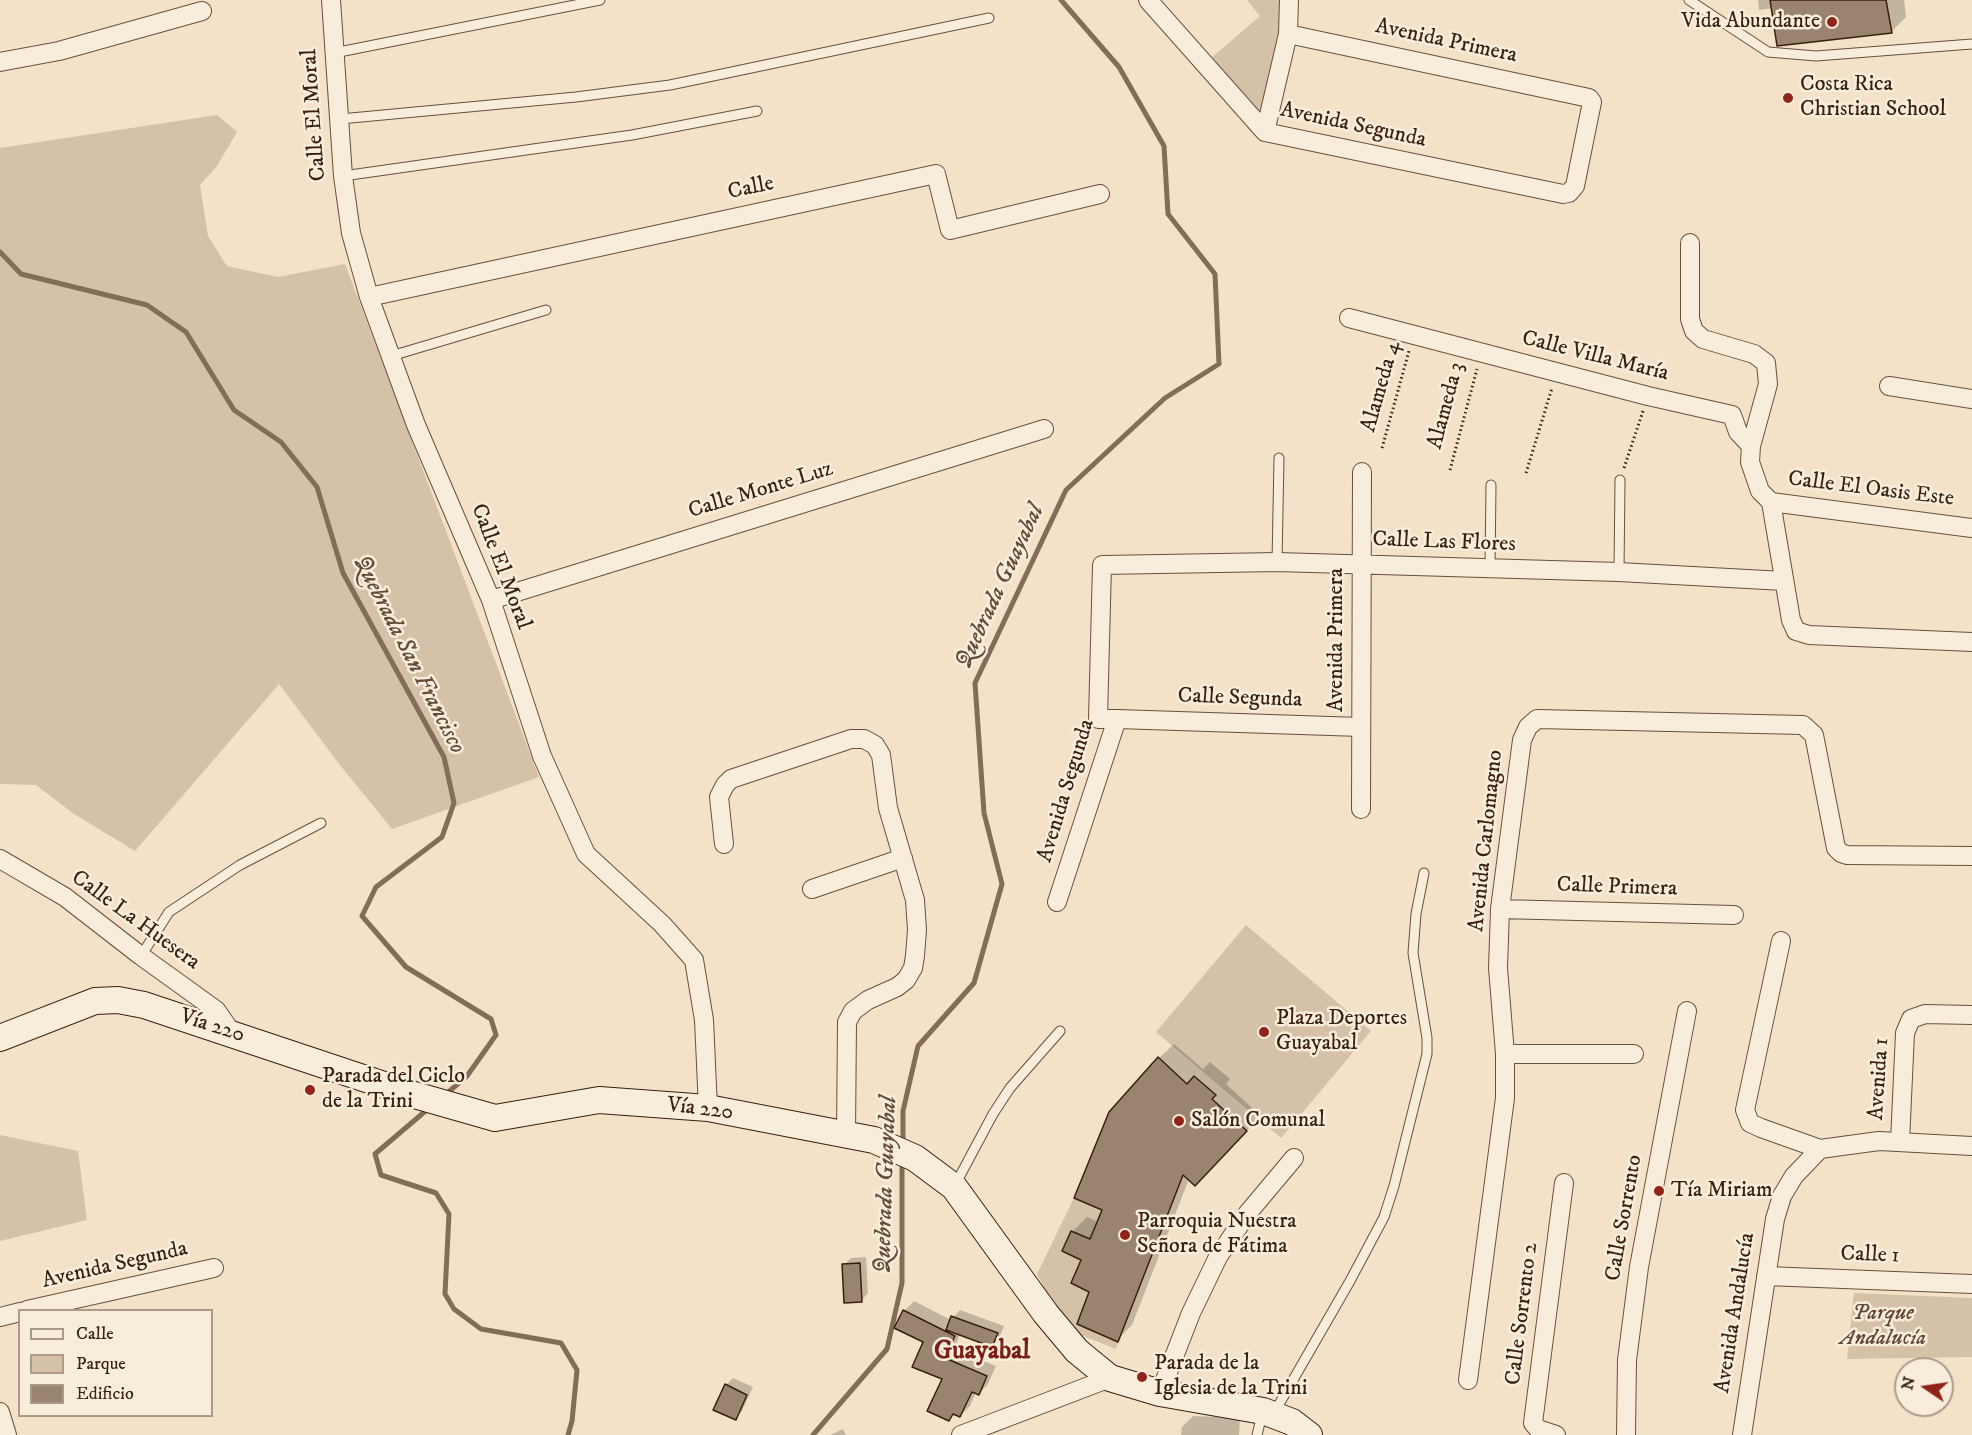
<!DOCTYPE html>
<meta charset="utf-8">
<style>
body{margin:0}
#map{position:relative;width:1972px;height:1435px;overflow:hidden;background:#f4e2c8;font-family:"IM FELL DW Pica",serif}
canvas{display:block}
.legend{position:absolute;left:18px;top:1309px;width:195px;height:108px;box-sizing:border-box;background:#f8ecdb;border:2px solid #ac9a89;margin:0;padding:8px 10px;list-style:none;font-size:18px;color:#391f0e}
.legend li{display:flex;align-items:center;gap:12px;height:30px}
.legend b{width:30px;border:2px solid #ac9a89}
.north{position:absolute;left:1894px;top:1357px;width:60px;height:60px;box-sizing:border-box;background:#f8ecdb;border:2px solid #ac9a89;border-radius:50%;rotate:283deg;font-size:16px;font-weight:700;line-height:24px;text-align:center;color:#391f0e}
.north::after{content:'';display:block;margin:auto;width:21px;height:27px;background:#8f2418;clip-path:polygon(50% 0,100% 100%,50% 72%,0 100%)}
</style>
<div id="map">
<canvas width="1972" height="1435"></canvas>
<ul class="legend">
<li><b style="height:8px;background:#f8ecdb"></b>Calle</li>
<li><b style="height:16px;background:#d4c1a8"></b>Parque</li>
<li><b style="height:16px;background:#9a846f"></b>Edificio</li>
</ul>
<div class="north">N</div>
</div>
<script>
const context = document.querySelector('canvas').getContext('2d');
context.lineJoin = 'round';
function paint(path, color) { context.fillStyle = color; context.fill(path, 'evenodd'); }
const toPath = rows => new Path2D(rows.map(r => 'M' + r).join(''));
function stroke(path, color, width, dash) { context.strokeStyle = color; context.lineWidth = width; context.lineCap = dash ? 'butt' : 'round'; context.setLineDash(dash || []); context.stroke(path); }
function drawText(font, color, halo, rows, align = 'center') {
  context.font = font + ' "IM FELL DW Pica",serif'; context.lineWidth = 5; context.setLineDash([]); context.textBaseline = 'middle'; context.strokeStyle = halo; context.fillStyle = color; for (const [text, x, y, turn = 0] of rows) {
    context.save(); context.translate(x, y); context.rotate((+turn || 0) * Math.PI / 180); context.textAlign = isNaN(turn) ? turn : align; if (halo) context.strokeText(text, 0, 0); context.fillText(text, 0, 0); context.restore();
  }
}
const green = toPath([
 [1247,0,1283,0,1282,21,1261,115,1210,59,1260,16],
 [217,115,237,132,217,166,200,185,208,236,227,266,278,277,345,264,539,777,392,829,340,765,279,684,135,851,74,814,36,785,0,784,0,148],
 [1246,925,1371,1031,1281,1138,1156,1032],
 [0,1135,78,1151,87,1220,0,1241],
 [1074,1198,1102,1210,1090,1239,1071,1231,1062,1250,1081,1260,1071,1283,1089,1292,1078,1324,1118,1342,1116,1349,1071,1331,1065,1326,1037,1274],
 [1854,1293,1972,1298,1972,1357,1847,1359]
]);
const shadow = toPath([
 [1758,0,1904,0,1906,17,1891,32,1773,8,1759,10],
 [1174,1044,1203,1069,1210,1062,1230,1079,1226,1084,1261,1116,1210,1170,1189,1179,1132,1325,1117,1340,1091,1291,1083,1259,1072,1232,1087,1217,1099,1222,1159,1058],
 [866,1257,868,1293,861,1301,844,1265,851,1258],
 [914,1301,951,1320,960,1310,1004,1326,999,1338,992,1346,960,1334,954,1349,996,1366,988,1384,979,1394,976,1392,970,1406,960,1416,955,1413,949,1420,944,1379,925,1341,904,1311],
 [733,1378,753,1387,742,1411,735,1418,726,1385],
 [1193,1416,1240,1418,1239,1435,1181,1435,1182,1427],
 [843,1429,846,1435,830,1435]
]);
const stream = toPath([
 [0,252,21,274,147,305,186,332,234,410,281,442,317,487,343,573,444,757,454,803,442,837,376,887,362,916,406,967,491,1019,496,1035,467,1076,445,1095],
 [429,1108,375,1154,381,1175,436,1193,449,1214,445,1294,454,1309,481,1329,561,1343,577,1370,572,1421,568,1435],
 [903,1145,903,1111,918,1046,974,983,1002,884,984,813,975,683,1066,490,1165,398,1219,364,1215,274,1168,214,1164,146,1119,67,1061,0],
 [813,1435,887,1349,902,1283,902,1161]
]);
const building = toPath([
 [1770,0,1886,0,1892,33,1777,46,1770,0],
 [1158,1057,1187,1084,1194,1076,1216,1095,1212,1099,1247,1131,1195,1186,1183,1175,1118,1342,1077,1324,1089,1292,1071,1283,1081,1260,1062,1251,1071,1231,1090,1239,1102,1210,1074,1198,1109,1112,1158,1057],
 [860,1263,862,1302,844,1303,842,1264,860,1263],
 [903,1310,955,1336,945,1358,987,1376,979,1395,972,1392,960,1417,953,1414,949,1421,927,1411,942,1379,912,1367,923,1342,894,1328,903,1310],
 [951,1316,998,1333,992,1347,946,1330,951,1316],
 [725,1384,747,1395,736,1420,713,1410,725,1384]
]);
const path = toPath([
 [1382,448,1409,351],
 [1624,468,1643,411],
 [1450,470,1477,369],
 [1526,473,1552,388]
]);
const lane = toPath([
 [1689,0,1768,52,1816,56,1972,44],
 [334,53,600,0],
 [340,119,576,97,670,85,989,18],
 [343,176,632,135,757,111],
 [391,356,546,310],
 [1277,562,1279,458],
 [1490,569,1491,485],
 [1619,572,1620,480],
 [141,956,169,912,240,865,321,823],
 [954,1187,993,1114,1010,1088,1060,1031],
 [1274,1413,1350,1281,1384,1217,1394,1186,1427,1054,1427,1038,1413,953,1416,914,1424,873],
 [1257,1435,1262,1414]
]);
const street = toPath([
 [331,0,343,176,351,233,369,297,416,425,491,600,542,756,586,854,662,924,694,960,704,1020,708,1108],
 [1148,0,1265,132,1563,194,1569,193,1575,186,1592,102,1589,98,1288,34],
 [0,62,59,51,202,11],
 [1265,132,1288,34,1289,0],
 [1690,243,1690,319,1694,331,1703,339,1754,354,1766,363,1768,384,1751,446],
 [369,297,936,174,950,230,1100,194],
 [1349,318,1648,396,1732,415,1738,432,1751,446,1750,462,1760,491,1771,502],
 [1889,386,1972,399],
 [1972,528,1771,502,1791,620,1796,631,1809,635,1972,642],
 [491,600,1044,429],
 [1117,719,1361,727],
 [1361,809,1362,472],
 [724,844,719,797,725,785,731,779,851,739,864,739,875,745,881,755,888,808,915,900,917,930,915,956,913,968,906,980,897,987,868,1000,853,1011,847,1022,846,1135],
 [0,859,65,897,141,956,216,1010,232,1033],
 [812,889,903,858],
 [1057,902,1117,719,1098,719,1102,565,1277,562,1619,572,1784,581],
 [1500,909,1734,915],
 [1505,1054,1634,1054],
 [1900,1142,1905,1033,1911,1019,1925,1014,1972,1015],
 [1820,1149,1879,1141,1972,1146],
 [1766,1276,1972,1284],
 [27,1310,214,1268],
 [0,1317,20,1312],
 [1468,1380,1505,1098,1505,1054,1498,968,1500,909,1522,740,1528,727,1537,719,1803,725,1814,735,1836,848,1841,853,1847,855,1972,856],
 [1160,1393,1191,1313,1218,1257,1247,1214,1294,1158],
 [0,1412,7,1435],
 [961,1435,1110,1378],
 [1556,1435,1538,1429,1533,1423,1564,1183],
 [1626,1435,1627,1360,1639,1267,1687,1011],
 [1742,1435,1775,1219,1782,1196,1794,1176,1820,1149,1761,1128,1750,1123,1745,1110,1781,941]
]);
const secondary = toPath([
 [0,1038,95,1001,118,1000,144,1005,411,1094,495,1118,599,1100,708,1108,874,1140,915,1158,954,1187,1046,1314,1077,1351,1110,1378,1160,1393,1263,1411,1292,1422,1309,1435]
]);
const markers = [
 [1832,22,6,"#8f2418"],
 [1788,98,6,"#8f2418"],
 [1264,1032,6,"#8f2418"],
 [310,1090,6,"#8f2418"],
 [1179,1121,6,"#8f2418"],
 [1659,1191,6,"#8f2418"],
 [1125,1235,6,"#8f2418"],
 [1142,1377,6,"#8f2418"]
];
const poiNames = [
 ["Vida Abundante",1820,22,"right"],
 ["Costa Rica",1800,85],
 ["Christian School",1800,110],
 ["Plaza Deportes",1276,1019],
 ["Guayabal",1276,1044],
 ["Parada del Ciclo",322,1077],
 ["de la Trini",322,1102],
 ["Salón Comunal",1191,1121],
 ["Tía Miriam",1671,1191],
 ["Parroquia Nuestra",1137,1222],
 ["Señora de Fátima",1137,1247],
 ["Parada de la",1154,1364],
 ["Iglesia de la Trini",1154,1389]
];
const streetNames = [
 ["Avenida Primera",1446,42,12],
 ["Calle El Moral",315,115,-94],
 ["Avenida Segunda",1353,126,12],
 ["Calle",751,189,-12],
 ["Calle Villa María",1595,357,14],
 ["Alameda 4",1382,387,-74],
 ["Alameda 3",1447,406,-75],
 ["Calle El Oasis Este",1871,490,7],
 ["Calle Monte Luz",761,491,-17],
 ["Calle Las Flores",1444,543,2],
 ["Calle El Moral",500,567,69],
 ["Avenida Primera",1337,640,-90],
 ["Calle Segunda",1240,699,2],
 ["Avenida Segunda",1067,791,-73],
 ["Avenida Carlomagno",1487,841,-84],
 ["Calle Primera",1617,888,2],
 ["Calle La Huesera",135,921,36],
 ["Vía 220",212,1027,18],
 ["Avenida 1",1880,1079,-86],
 ["Vía 220",700,1110,7],
 ["Calle Sorrento",1625,1218,-80],
 ["Calle 1",1870,1256,2],
 ["Avenida Segunda",115,1266,-13],
 ["Avenida Andalucía",1736,1313,-81],
 ["Calle Sorrento 2",1523,1314,-83]
];
const parkNames = [
 ["Parque",1883,1314],
 ["Andalucía",1883,1339]
];
const waterNames = [
 ["Quebrada Guayabal",1001,587,-65],
 ["Quebrada San Francisco",408,655,63],
 ["Quebrada Guayabal",887,1185,-88]
];
const quarterNames = [
 ["Guayabal",982,1353]
];
paint(green, '#d4c1a8');
paint(shadow, '#0003');
stroke(stream, '#836c58', 5);
paint(building, '#9a846f');
stroke(building, '#391f0e', 1.5);
stroke(lane, '#68503c', 11);
stroke(street, '#68503c', 20);
stroke(secondary, '#391f0e', 28);
stroke(path, '#391f0e', 3, [1.5, 3]);
stroke(lane, '#f8ecdb', 9);
stroke(street, '#f8ecdb', 18);
stroke(secondary, '#f8ecdb', 26);
for (const [x, y, r, color] of markers) { const dot = new Path2D(); dot.arc(x, y, r, 0, 2 * Math.PI); context.fillStyle = color; context.fill(dot); stroke(dot, '#f8ecdb', 2); }
drawText('22px', '#391f0e', '#f8ecdb', poiNames, 'left');
drawText('22px', '#391f0e', '#f8ecdb', streetNames);
drawText('italic 22px', '#604834', '#f8ecdb', parkNames);
drawText('italic 24px', '#644c39', '#f8ecdb', waterNames);
drawText('bold 26px', '#7a1f14', '#f8ecdb', quarterNames);
</script>
